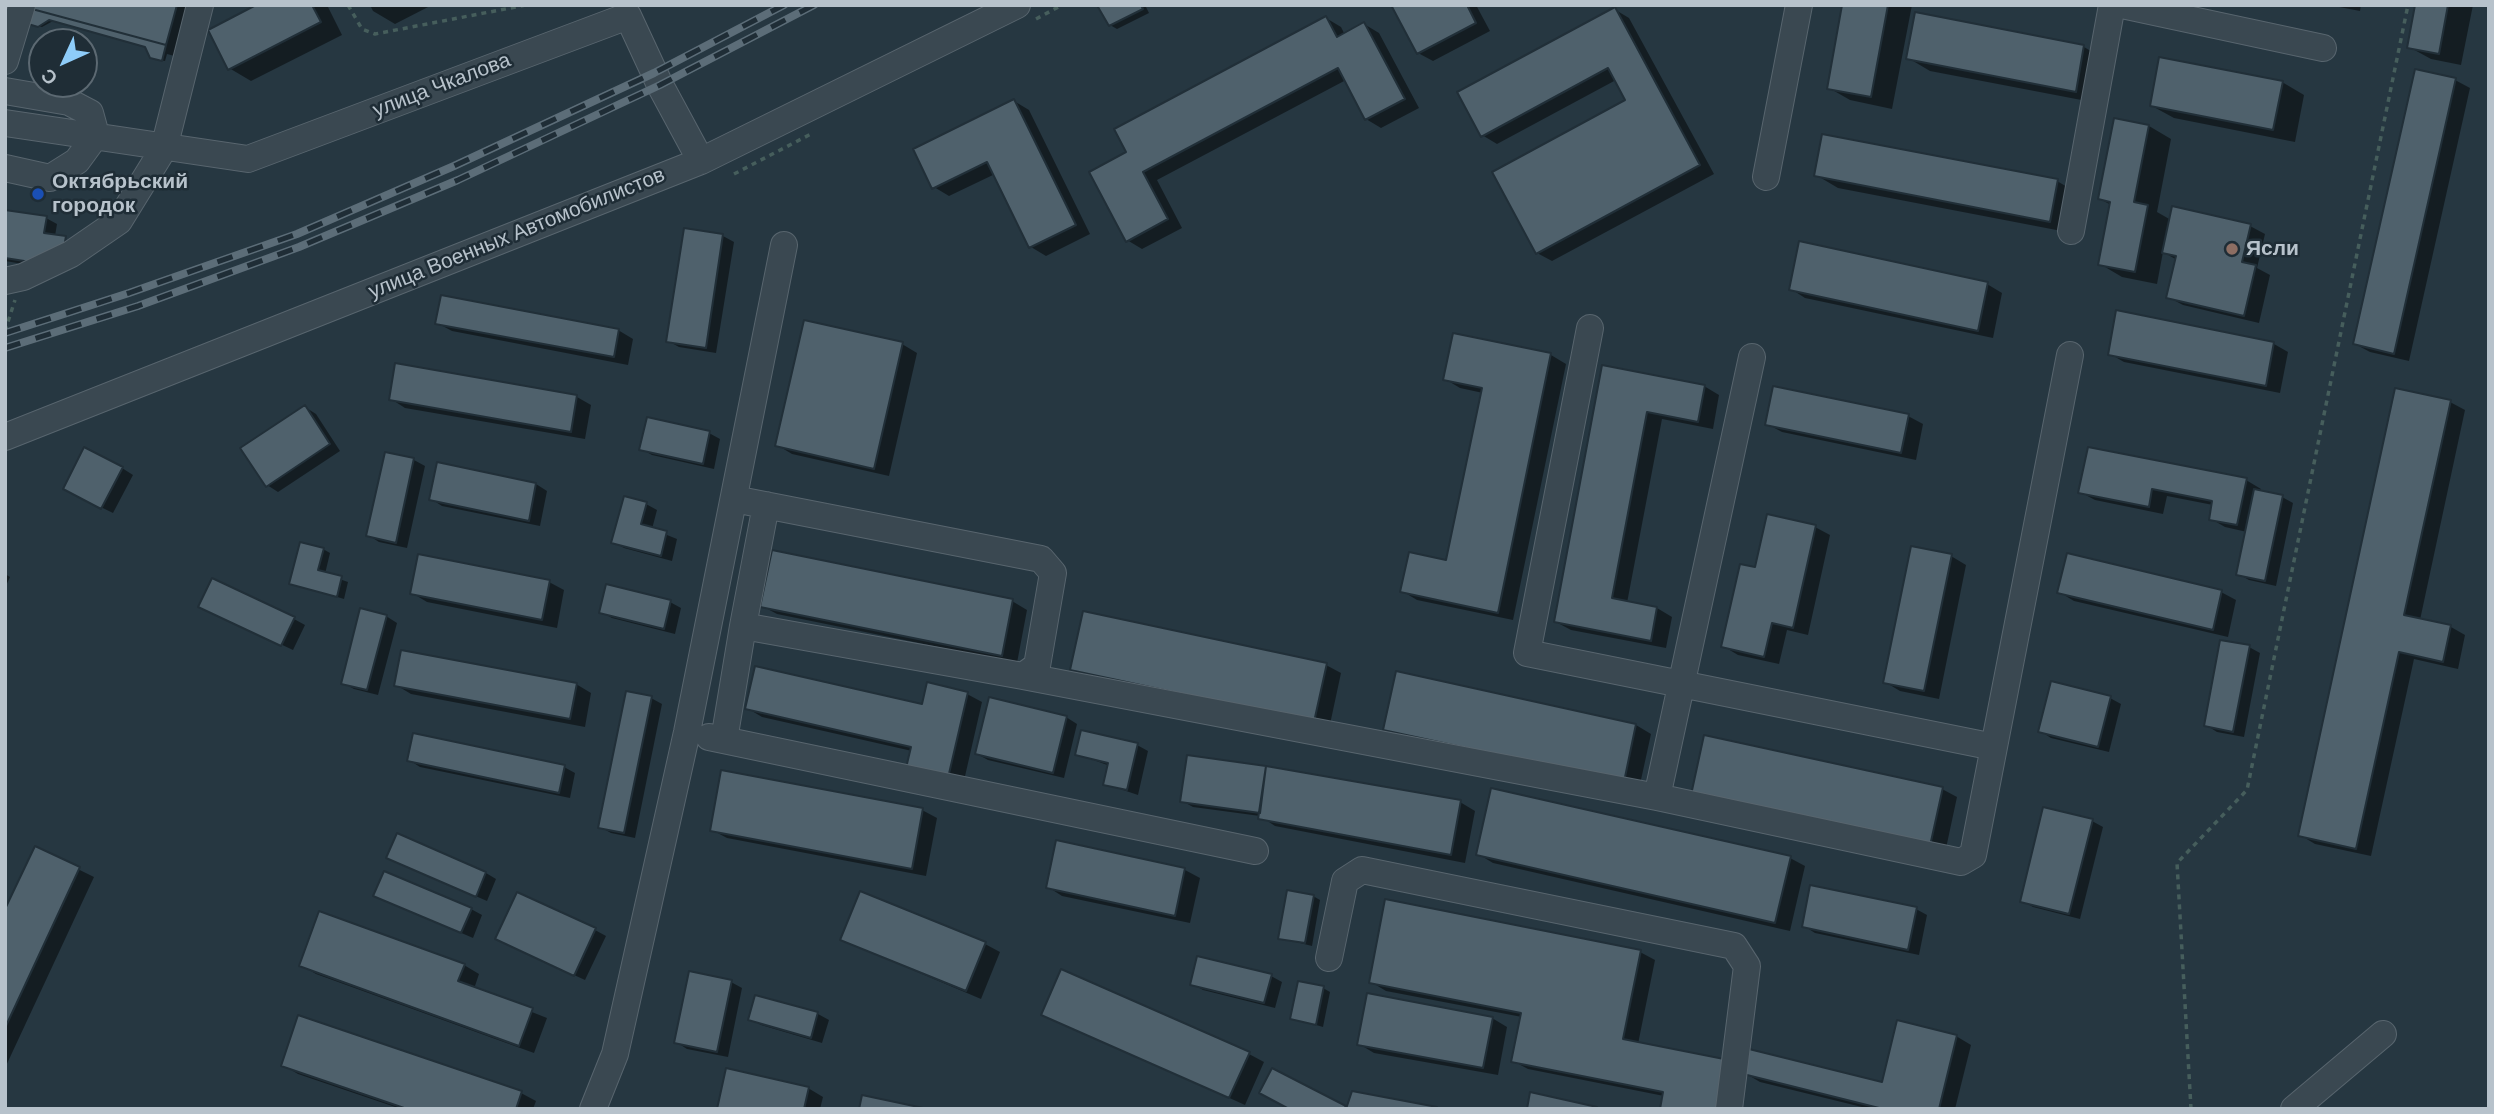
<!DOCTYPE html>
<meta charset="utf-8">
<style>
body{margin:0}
#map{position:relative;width:2494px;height:1114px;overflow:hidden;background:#263741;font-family:"DM Sans",sans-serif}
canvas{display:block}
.frame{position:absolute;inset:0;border:7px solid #b7c2cb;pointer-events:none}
.north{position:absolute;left:28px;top:28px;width:70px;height:70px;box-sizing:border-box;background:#1f2d36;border:2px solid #5c6972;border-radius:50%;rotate:225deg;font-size:19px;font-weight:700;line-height:28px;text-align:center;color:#b7c2cb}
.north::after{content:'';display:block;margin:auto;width:24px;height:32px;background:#8eccf9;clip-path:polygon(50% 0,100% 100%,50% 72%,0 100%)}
</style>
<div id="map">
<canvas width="2494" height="1114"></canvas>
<div class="frame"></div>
<div class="north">С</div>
</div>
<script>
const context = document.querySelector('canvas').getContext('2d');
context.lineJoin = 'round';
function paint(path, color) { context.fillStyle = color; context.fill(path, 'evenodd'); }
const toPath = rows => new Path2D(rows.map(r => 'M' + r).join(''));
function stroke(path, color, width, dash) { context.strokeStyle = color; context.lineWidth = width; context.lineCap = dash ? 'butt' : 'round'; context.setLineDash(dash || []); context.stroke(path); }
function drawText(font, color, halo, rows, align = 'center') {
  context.font = font + ' "DM Sans",sans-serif'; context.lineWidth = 5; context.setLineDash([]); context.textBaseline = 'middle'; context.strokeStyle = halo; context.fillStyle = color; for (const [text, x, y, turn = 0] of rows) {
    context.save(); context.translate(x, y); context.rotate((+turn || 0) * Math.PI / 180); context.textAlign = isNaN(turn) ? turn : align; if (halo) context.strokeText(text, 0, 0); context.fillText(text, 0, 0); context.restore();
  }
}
const shadow = toPath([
 [34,5,195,5,197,62,167,54,165,61,155,59,147,48,53,21,42,27,32,25],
 [260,5,327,5,342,35,251,81,229,68],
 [370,5,432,5,395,24,373,11],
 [1106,5,1145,5,1149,13,1117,29,1110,25],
 [1393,5,1476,5,1490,31,1433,61,1418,53],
 [1844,5,1912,5,1892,109,1850,100,1829,88],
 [2329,5,2361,5,2360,11],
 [2417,5,2473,5,2461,65,2431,59,2409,47],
 [1614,9,1629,18,1714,174,1552,261,1537,253,1628,101,1616,80,1497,144,1482,135],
 [1917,15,2084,47,2106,60,2097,103,1930,71,1908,58],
 [1326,18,1341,27,1345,35,1364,24,1379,33,1419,108,1381,128,1366,119,1346,80,1157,180,1182,228,1142,249,1127,240,1129,153],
 [2455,80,2470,88,2409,361,2370,352,2355,344],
 [2282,82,2304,95,2295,142,2174,118,2152,106],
 [1014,101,1029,110,1090,234,1046,256,1031,247,995,174,949,196,934,187],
 [2149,126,2171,139,2157,212,2171,220,2250,226,2265,234,2257,268,2270,275,2259,323,2183,305,2168,297,2177,260,2163,252,2157,284,2122,277,2100,264,2111,205,2100,199],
 [1816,175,2057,181,2079,194,2072,233,1838,188],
 [5,211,46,218,57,224,55,236,76,244,48,268,5,261],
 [686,230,723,236,734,242,716,353,679,347,668,341],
 [1987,284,2002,293,1993,338,1805,298,1791,289],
 [437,323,618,330,633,339,628,365,452,331],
 [1454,335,1551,355,1566,364,1513,620,1417,600,1402,591,1448,562,1483,393,1460,388,1445,379],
 [902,344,917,353,889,476,792,454,777,445],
 [2274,344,2288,352,2280,393,2124,362,2110,354],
 [1603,367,1704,386,1719,395,1713,429,1662,419,1627,603,1657,608,1672,617,1666,648,1571,630,1556,622],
 [577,397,591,405,585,439,405,408,391,399],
 [2450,402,2465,410,2420,620,2451,627,2465,635,2458,669,2414,659,2371,856,2315,844,2300,835],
 [305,407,316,414,340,451,278,492,267,485],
 [1908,416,1923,424,1916,460,1782,432,1767,424],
 [709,433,720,439,714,469,652,455,641,449],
 [386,454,414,460,425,466,407,548,379,542,368,535],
 [439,464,536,484,547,491,540,526,442,506,431,499],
 [122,468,133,475,113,513,76,495],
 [2246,480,2261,489,2260,492,2282,497,2293,503,2276,586,2249,580,2238,574,2247,532,2225,527,2211,519,2213,505,2167,496,2163,514,2095,500,2080,492],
 [646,504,657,510,652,529,677,539,672,561,624,548,613,542],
 [1815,527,1830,535,1808,635,1787,630,1779,664,1738,655,1723,646,1757,569],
 [323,549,330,553,325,574,348,582,344,599,291,583],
 [1951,556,1966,565,1939,699,1900,691,1885,682],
 [5,574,10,577,5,588],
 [549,582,564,590,557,628,427,602,412,593],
 [2059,592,2221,592,2236,600,2228,637,2074,601],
 [1012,601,1027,610,1017,663,777,614,762,606],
 [670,602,681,608,675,634,612,618,601,612],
 [212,612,294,619,305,625,293,650],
 [386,616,397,623,378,695,354,689,343,683],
 [2249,647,2260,653,2244,737,2217,732,2206,725],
 [1326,665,1341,673,1329,729,1087,677,1072,669],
 [1397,673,1636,725,1651,734,1639,789,1400,737,1385,729],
 [576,684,591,693,585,727,411,694,396,685],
 [967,694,982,702,963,785,912,751,762,717,747,708,923,706],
 [651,698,662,704,635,838,611,833,600,827],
 [2110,698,2121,704,2109,752,2051,738,2040,731],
 [1066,717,1077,724,1064,778,988,760,977,754],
 [1137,745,1148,751,1138,795,1105,784,1110,766,1077,754],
 [409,760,564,767,575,773,570,798,420,767],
 [1942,789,1957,797,1945,853,1708,802],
 [1182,801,1460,802,1475,811,1465,863,1275,826,1260,816,1193,807],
 [922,810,937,818,926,876,727,838,712,830],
 [2092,821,2103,827,2080,919,2033,907,2022,901],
 [1057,842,1185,870,1200,878,1190,923,1062,896,1048,887],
 [35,848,94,877,5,1068,5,913],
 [1478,854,1790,858,1805,866,1790,931,1493,863],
 [388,858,486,873,496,879,487,901],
 [376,896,471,909,482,915,473,938],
 [1313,896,1320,900,1312,946,1280,938],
 [1916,909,1927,915,1919,955,1815,933,1804,926],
 [595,930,606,936,585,980,508,945],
 [842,940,985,944,1000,952,981,999],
 [1640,952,1655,960,1638,1044,1728,1062,1884,1084,1956,1036,1971,1045,1955,1109,1870,1109,1760,1082,1743,1072,1664,1096,1528,1069,1513,1061,1522,1017,1386,991,1371,982],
 [301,965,464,965,479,974,474,989,547,1018,534,1053,316,974],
 [1271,976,1282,982,1275,1008,1203,990,1192,984],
 [731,982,742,988,728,1057,687,1049,676,1042],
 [1323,988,1330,992,1323,1027,1292,1018],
 [756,997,818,1014,829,1020,822,1043,761,1025,750,1019],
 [1043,1014,1249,1054,1264,1062,1245,1105],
 [1492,1018,1507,1027,1498,1075,1374,1053,1359,1044],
 [283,1065,521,1093,536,1101,533,1109,401,1109,298,1074],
 [808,1088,823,1097,820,1109,719,1109]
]);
const building = toPath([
 [33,5,177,5,166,45,32,9,33,5],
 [256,5,312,5,321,22,228,70,208,30,256,5],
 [1102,5,1141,5,1143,9,1109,26,1098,7,1102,5],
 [1391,5,1467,5,1476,23,1417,54,1391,5],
 [1842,5,1888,5,1871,97,1827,89,1842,5],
 [2415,5,2448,5,2439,54,2407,48,2415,5],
 [1615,7,1700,165,1536,254,1492,172,1625,100,1608,68,1481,137,1457,92,1615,7],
 [32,9,166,45,162,61,150,58,145,47,49,20,38,27,28,24,32,9],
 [1915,12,2084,45,2076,92,1906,59,1915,12],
 [1326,16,1337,37,1364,22,1405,99,1365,120,1338,68,1143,172,1168,219,1126,242,1089,172,1126,152,1114,129,1326,16],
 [2159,57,2283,81,2273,130,2150,106,2159,57],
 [2415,69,2456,78,2394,354,2353,344,2415,69],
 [1014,99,1076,225,1029,248,987,162,932,189,913,149,1014,99],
 [2114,118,2149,125,2134,202,2148,205,2135,272,2098,265,2110,202,2098,199,2114,118],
 [1822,134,2058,179,2050,222,1814,176,1822,134],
 [2172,206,2251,224,2242,262,2256,265,2244,316,2166,298,2176,256,2162,253,2172,206],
 [5,210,47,216,44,233,66,236,62,259,37,263,5,258,5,210],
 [684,228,723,234,706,348,666,342,684,228],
 [1799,241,1988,282,1978,331,1789,290,1799,241],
 [441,295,619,329,614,357,435,324,441,295],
 [2116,310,2274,342,2266,386,2108,355,2116,310],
 [804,320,903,342,874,469,775,446,804,320],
 [1453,333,1551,353,1498,613,1400,592,1409,552,1446,560,1482,388,1443,380,1453,333],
 [395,363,577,395,571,432,389,400,395,363],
 [1602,365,1705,385,1698,422,1647,412,1612,598,1657,607,1651,641,1554,622,1602,365],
 [1773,386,1909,414,1901,453,1765,425,1773,386],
 [2395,388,2451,400,2404,615,2451,625,2443,662,2399,652,2356,849,2298,836,2395,388],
 [305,405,330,444,266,487,240,448,305,405],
 [647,417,710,431,703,464,639,450,647,417],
 [84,447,123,467,101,509,63,489,84,447],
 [2088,447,2247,478,2237,525,2209,520,2212,501,2152,489,2149,507,2078,493,2088,447],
 [385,452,414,458,396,543,366,536,385,452],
 [437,462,536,483,529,521,429,500,437,462],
 [2254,489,2283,495,2265,581,2236,575,2254,489],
 [624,496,647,502,641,524,667,531,661,556,611,543,624,496],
 [1767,514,1816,525,1793,628,1772,623,1764,657,1721,647,1740,564,1755,567,1767,514],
 [300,542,324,548,318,570,342,576,337,597,289,584,300,542],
 [1911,546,1952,554,1924,691,1883,683,1911,546],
 [772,550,1013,599,1002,656,760,607,772,550],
 [2067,553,2222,590,2213,630,2057,593,2067,553],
 [418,554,550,580,542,620,410,594,418,554],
 [212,578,295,617,281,646,198,607,212,578],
 [606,584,671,600,664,629,599,613,606,584],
 [360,608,387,615,367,690,341,684,360,608],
 [1083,611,1327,663,1314,722,1070,670,1083,611],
 [2220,640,2250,645,2233,732,2204,726,2220,640],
 [401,650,577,683,570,719,394,686,401,650],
 [755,666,922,704,927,682,968,692,948,778,906,768,911,747,745,709,755,666],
 [1396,671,1636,724,1624,782,1383,730,1396,671],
 [2051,681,2111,696,2098,747,2038,732,2051,681],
 [626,691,652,696,624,833,598,828,626,691],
 [989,697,1067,716,1053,773,975,754,989,697],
 [1081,730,1138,743,1127,790,1103,785,1108,763,1075,755,1081,730],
 [413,733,565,765,559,793,407,761,413,733],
 [1704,735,1943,787,1930,846,1691,795,1704,735],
 [1187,755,1266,766,1260,813,1180,802,1187,755],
 [1266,766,1461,800,1451,855,1258,819,1266,766],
 [721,770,923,808,912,869,710,831,721,770],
 [1491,788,1791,856,1775,923,1476,855,1491,788],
 [2043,807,2093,819,2069,914,2020,902,2043,807],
 [397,833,486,872,476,897,386,858,397,833],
 [1056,840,1185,868,1175,916,1046,888,1056,840],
 [35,846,80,867,5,1028,5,909,35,846],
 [384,871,472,908,461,933,373,896,384,871],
 [1810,885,1917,907,1908,950,1802,927,1810,885],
 [1287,890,1314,895,1305,943,1278,939,1287,890],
 [860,891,986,942,966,991,840,940,860,891],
 [517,892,596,928,574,976,495,939,517,892],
 [1385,899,1641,950,1623,1039,1729,1060,1719,1109,1660,1109,1663,1092,1511,1062,1521,1013,1369,983,1385,899],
 [319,911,465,964,458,981,533,1008,519,1046,299,966,319,911],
 [1197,956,1272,974,1264,1003,1190,985,1197,956],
 [1061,969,1250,1052,1229,1098,1041,1015,1061,969],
 [689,971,732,980,717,1052,674,1043,689,971],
 [1298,981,1324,986,1316,1025,1290,1019,1298,981],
 [1367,993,1493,1017,1483,1068,1357,1045,1367,993],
 [755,995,818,1012,811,1038,748,1020,755,995],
 [298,1015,522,1091,516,1109,407,1109,281,1066,298,1015],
 [1897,1020,1957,1035,1939,1109,1883,1109,1743,1074,1749,1049,1882,1082,1897,1020],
 [726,1068,809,1087,804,1109,717,1109,726,1068],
 [1272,1068,1346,1106,1344,1109,1289,1109,1259,1093,1272,1068],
 [1352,1091,1437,1107,1436,1109,1346,1109,1352,1091],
 [1530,1092,1597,1107,1597,1109,1527,1109,1530,1092],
 [862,1095,928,1109,859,1109,862,1095]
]);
const path = toPath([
 [348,5,362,29,375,34,526,5],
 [1036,19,1062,5],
 [734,174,811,134],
 [5,331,15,300],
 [2191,1109,2177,863,2247,790,2408,5]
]);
const minor = toPath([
 [2122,5,2323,48],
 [628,16,660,85,701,161],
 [5,61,22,5],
 [5,91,69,102,90,113,96,135,77,161,50,178,5,168],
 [5,123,248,159,628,16],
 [1766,177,1799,5],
 [2071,231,2112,5],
 [5,281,23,277,71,254,119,221,164,148,200,5],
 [1590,328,1527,653,1994,747],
 [5,437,701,161,1017,5],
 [743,626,766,505],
 [1023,676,1657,797,1961,862,1973,855,2070,355],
 [709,737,1255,851],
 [724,740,743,626,1023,676,1037,666,1053,573,1041,559,734,499],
 [1657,797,1752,357],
 [1329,958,1345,881,1362,870,1734,946,1747,966,1729,1109],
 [593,1109,615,1054,687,732,784,245],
 [2294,1109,2383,1034]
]);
const rail = toPath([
 [5,333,129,293,297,234,454,166,654,73,784,5],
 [5,348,138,306,299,247,458,180,660,85,814,5]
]);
const markers = [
 [38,194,7,"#1a4fb4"],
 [2232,249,7,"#8d6e63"]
];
const streetNames = [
 ["улица Чкалова",442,86,-21],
 ["улица Военных Автомобилистов",517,234,-22]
];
const poiNames = [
 ["Октябрьский",52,182],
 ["городок",52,206],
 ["Ясли",2246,249]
];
paint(shadow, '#0007');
paint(building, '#4f616c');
stroke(building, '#212f38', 2);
stroke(minor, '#58656e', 28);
stroke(path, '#465e5c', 3.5, [5, 5]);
stroke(minor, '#3a4851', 26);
stroke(rail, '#5c6d78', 8);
stroke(rail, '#1f2d36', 5, [16]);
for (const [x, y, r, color] of markers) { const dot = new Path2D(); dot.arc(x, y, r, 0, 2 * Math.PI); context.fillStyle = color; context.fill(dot); stroke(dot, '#1f2d36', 2.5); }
drawText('21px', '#b7c2cb', '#1f2d36', streetNames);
drawText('bold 21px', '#b7c2cb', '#1f2d36', poiNames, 'left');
</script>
